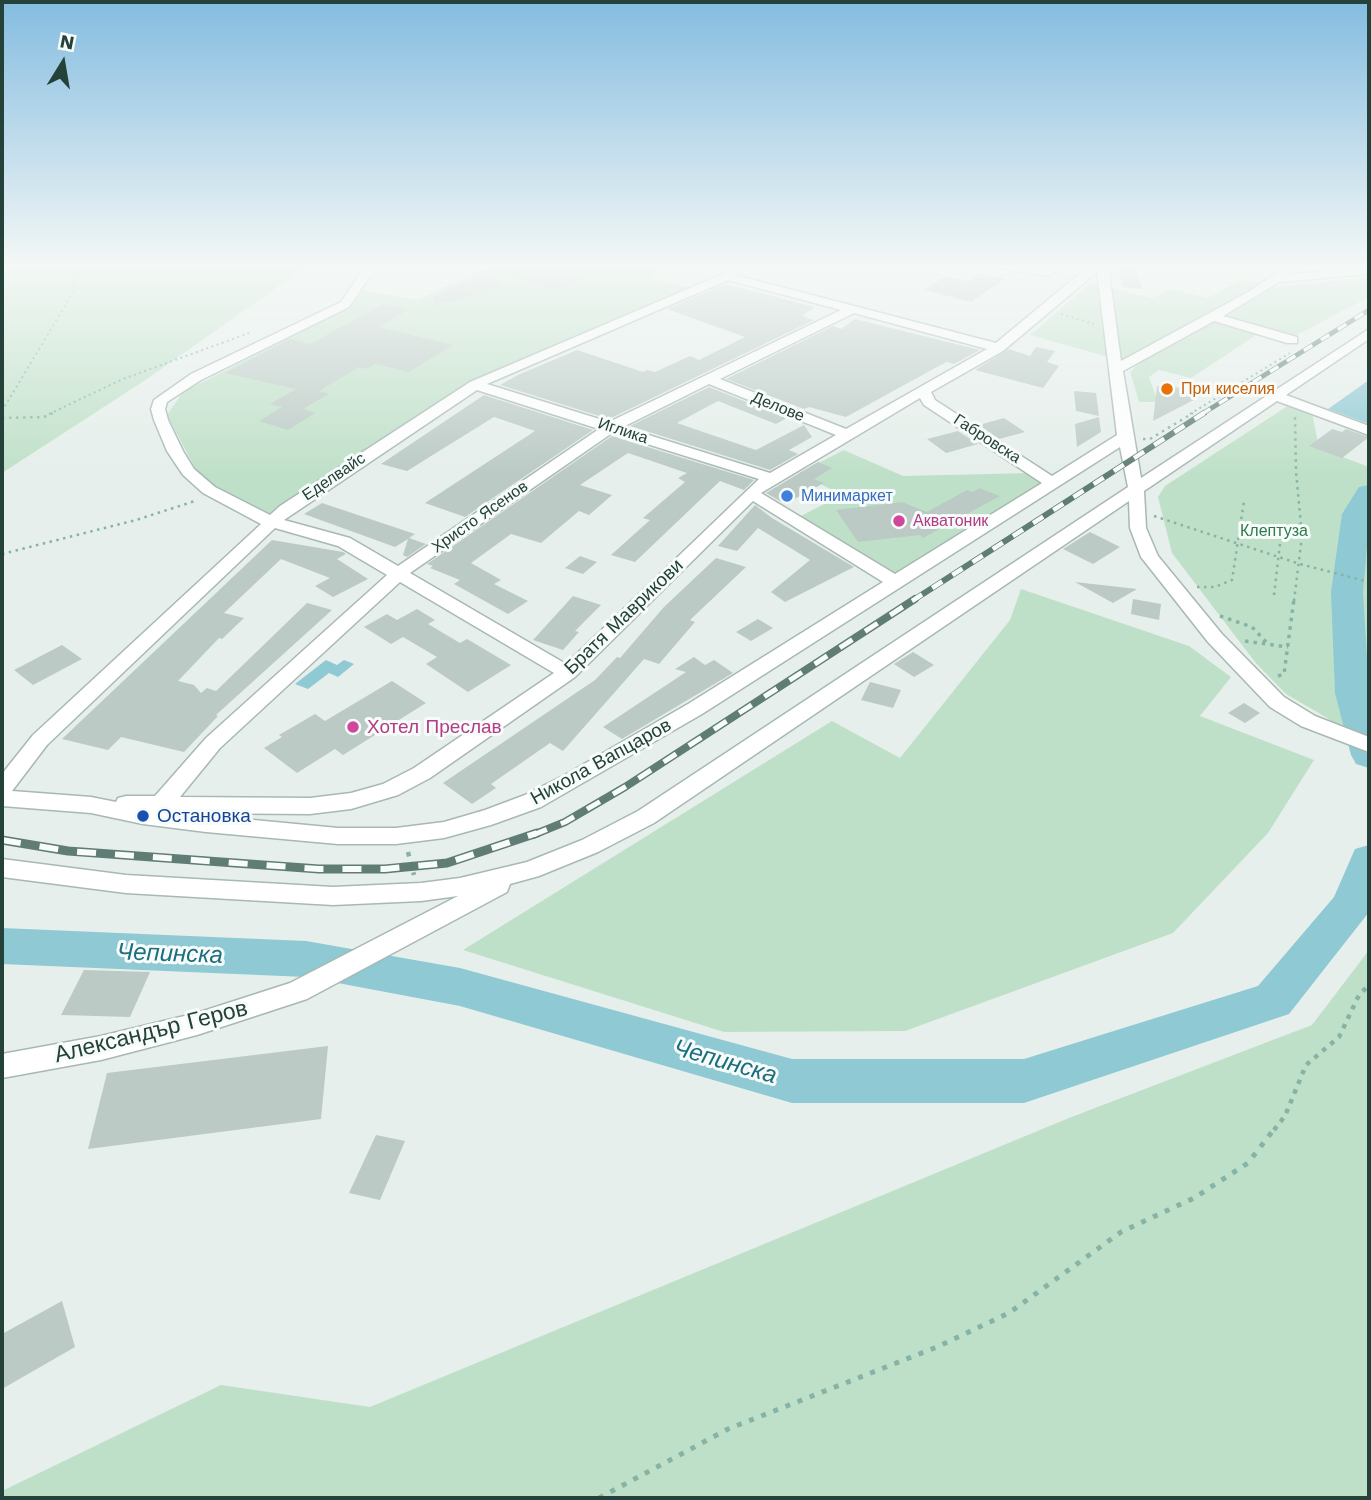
<!DOCTYPE html>
<meta charset="utf-8">
<style>
body{margin:0}
#map{position:relative;width:1371px;height:1500px;overflow:hidden;background:#e6efeb;font-family:"Work Sans",sans-serif}
canvas{display:block}
.frame{position:absolute;inset:0;border:4px solid #24423a;pointer-events:none}
.north{position:absolute;left:28px;top:28px;width:70px;height:70px;-webkit-text-stroke:5px #f7fbf9;paint-order:stroke;rotate:11deg;font-size:19px;font-weight:700;line-height:28px;text-align:center;color:#24423a}
.north::after{content:'';display:block;margin:auto;width:24px;height:32px;background:#24423a;clip-path:polygon(50% 0,100% 100%,50% 72%,0 100%)}
</style>
<div id="map">
<canvas width="1371" height="1500"></canvas>
<div class="frame"></div>
<div class="north">N</div>
</div>
<script>
const context = document.querySelector('canvas').getContext('2d');
context.lineJoin = 'round';
function paint(path, color) { context.fillStyle = color; context.fill(path, 'evenodd'); }
const toPath = rows => new Path2D(rows.map(r => 'M' + r).join(''));
function stroke(path, color, width, dash) { context.strokeStyle = color; context.lineWidth = width; context.lineCap = dash ? 'butt' : 'round'; context.setLineDash(dash || []); context.stroke(path); }
function drawText(font, color, halo, rows, align = 'center') {
  context.font = font + ' "Work Sans",sans-serif'; context.lineWidth = 6; context.setLineDash([]); context.textBaseline = 'middle'; context.strokeStyle = halo; context.fillStyle = color; for (const [text, x, y, turn = 0] of rows) {
    context.save(); context.translate(x, y); context.rotate((+turn || 0) * Math.PI / 180); context.textAlign = isNaN(turn) ? turn : align; if (halo) context.strokeText(text, 0, 0); context.fillText(text, 0, 0); context.restore();
  }
}
const green = toPath([
 [494,265,668,266,650,276,692,289,505,368,270,517,213,489,196,470,167,415,183,392,348,308,364,290,417,300],
 [2,266,2,265,319,266,299,272,144,381,2,473],
 [1369,277,1369,297,1297,335,1267,328,1191,378,1159,370,1149,377,1158,402,1139,402,1130,372,1137,365,1030,335,1091,283,1152,298,1172,289,1208,298,1241,279,1277,287],
 [1289,405,1312,413,1319,448,1369,467,1369,758,1329,719,1286,694,1255,662,1172,553,1158,497,1165,486],
 [844,450,903,476,1032,473,1044,484,895,575,797,518,842,495,799,473],
 [1021,589,1189,646,1231,677,1200,716,1314,760,1268,833,1173,933,905,1031,724,1032,463,950,832,721,900,758,1010,620],
 [1369,950,1369,1498,2,1498,2,1491,221,1385,370,1407,1069,1118,1312,1025]
]);
const water = toPath([
 [1369,380,1369,424,1328,409],
 [326,660,337,665,344,660,354,664,338,677,329,673,308,689,295,684]
]);
const river = toPath([
 [1369,485,1369,524,1363,592,1369,691,1369,768,1356,764,1351,755,1335,693,1331,592,1342,514,1359,487,1369,485],
 [1369,845,1369,912,1289,1014,1024,1103,792,1103,460,1006,306,977,2,964,2,928,306,941,460,968,792,1059,1024,1059,1258,986,1334,897,1355,849,1369,845]
]);
const building = toPath([
 [1118,265,1136,265,1142,289,1123,287],
 [546,267,585,276,557,291,512,276],
 [979,273,1005,279,971,302,924,290,946,276,967,281],
 [483,274,506,287,436,305,433,297],
 [725,284,815,307,802,316,814,320,609,419,500,385,518,375,577,350,643,372,647,370,655,372,690,356,699,360,745,337,667,309],
 [383,304,408,310,378,327,453,345,409,372,375,364,366,369,359,367,319,391,329,394,303,409,315,413,288,430,259,421,282,407,270,404,296,389,225,373,290,339,310,344],
 [855,319,980,350,954,364,947,362,937,367,846,417,809,407,804,409,726,379,833,326,841,329],
 [1036,347,1055,351,1047,362,1059,366,1043,388,975,370,1009,349,1030,356],
 [1157,386,1213,390,1153,421],
 [709,387,787,418,776,424,718,401,677,423,756,450,804,425,812,437,789,450,798,454,770,470,630,426],
 [1074,391,1096,393,1099,416,1076,411],
 [484,395,593,430,465,517,425,503,535,431,494,417,407,471,381,464],
 [1099,417,1101,432,1077,447,1075,424],
 [1004,418,1025,432,999,439,979,425],
 [1332,429,1342,432,1346,429,1369,437,1342,458,1309,446],
 [958,431,978,444,946,453,927,439],
 [612,436,754,480,744,490,720,481,635,562,611,555,650,520,643,518,685,482,678,478,687,473,628,453,580,485,612,495,589,515,579,511,541,543,511,534,471,563,501,580,494,584,528,601,508,614,454,584,460,580,430,568,433,566,427,564],
 [818,462,832,468,814,479,824,483,785,504,766,493],
 [979,488,1000,496,923,538,920,535,858,542,836,510,902,502,927,512,967,490,973,492],
 [322,503,415,534,409,538,426,544,407,557,403,555,408,539,395,547,304,514],
 [755,505,772,518,854,567,785,602,771,592,810,560,758,528,737,551,718,546],
 [1090,532,1120,547,1093,564,1063,549],
 [272,540,343,552,346,554,337,559,368,579,333,597,315,586,330,578,281,559,224,613,244,618,222,639,219,638,178,681,194,685,201,693,207,688,216,691,307,603,332,610,216,715,218,716,184,752,121,737,108,750,62,739],
 [580,556,597,562,583,574,565,568],
 [716,558,746,567,690,620,695,622,659,664,644,659,563,751,550,743,491,784,496,788,472,804,443,783,595,680,617,657,620,658,664,607],
 [1075,582,1137,589,1113,603],
 [573,596,601,605,575,631,579,632,563,650,533,640],
 [1133,599,1161,604,1159,620,1131,614],
 [417,609,435,620,428,624,460,643,467,639,511,665,468,692,426,664,437,657,403,637,391,644,364,627,387,614,397,620],
 [758,619,773,628,751,641,736,632],
 [62,645,82,659,33,685,14,670],
 [913,652,934,665,914,677,894,664],
 [694,657,705,665,714,660,733,673,622,739,603,727,686,672,675,669],
 [392,681,426,703,343,755,335,749,297,773,264,748,282,737,279,735,315,714,325,721],
 [870,682,901,690,893,708,861,700],
 [1244,703,1260,713,1245,723,1228,713],
 [84,970,150,972,130,1017,61,1015],
 [328,1046,321,1119,88,1149,107,1073],
 [376,1135,405,1141,380,1200,349,1193],
 [62,1301,75,1347,2,1389,2,1334]
]);
const pathFar4 = toPath([
 [1061,314,1094,324],
 [2,411,72,294,76,265],
 [49,414,123,379,249,333],
 [1190,414,1290,353]
]);
const pathFar3 = toPath([
 [2,418,44,417,53,413],
 [1143,439,1150,439,1193,413],
 [1154,516,1300,564,1369,582],
 [2,554,136,520,195,501],
 [1197,587,1215,587,1232,580,1244,501],
 [1274,595,1281,535],
 [1294,601,1302,536,1296,472,1295,417]
]);
const pathFar2 = toPath([
 [1220,616,1252,627,1268,644],
 [1245,641,1288,647],
 [1278,676,1284,674,1294,599]
]);
const pathFar1 = toPath([
 [408,852,414,875],
 [1274,1130,1285,1116,1306,1065,1339,1037,1359,995,1369,985]
]);
const path = toPath([
 [599,1498,728,1429,937,1347,1009,1313,1121,1232,1194,1198,1248,1163,1275,1128]
]);
const minor = toPath([
 [366,265,378,265,349,307,201,380,167,402,165,409,168,420,183,451,194,469,215,487,270,515,280,506,470,382,723,274,731,265,743,265,735,275,996,343,1090,265,1108,265,1121,361,1250,291,1282,269,1283,265,1295,265,1290,274,1369,268,1369,274,1279,282,1223,316,1297,337,1297,343,1287,343,1214,321,1123,371,1141,478,1369,329,1369,339,1286,395,1369,426,1369,435,1277,401,1144,491,1146,528,1158,556,1222,634,1284,697,1315,716,1369,737,1369,752,1301,726,1270,707,1208,642,1141,557,1130,528,1129,501,654,823,598,852,539,876,510,884,507,892,307,999,197,1035,101,1060,2,1078,2,1054,101,1036,197,1013,290,983,458,896,421,901,333,905,126,893,2,877,2,859,126,875,333,887,421,883,460,878,527,862,582,840,638,811,1128,487,1120,447,702,714,541,807,491,825,444,838,396,844,338,844,206,832,143,824,91,813,2,806,2,774,33,735,261,524,203,493,183,475,167,451,154,420,151,409,154,400,191,374,341,302,366,265],
 [1097,272,1117,435,1052,476,935,400,931,392,1003,351,1097,272],
 [728,280,841,310,609,422,487,384,728,280],
 [854,313,987,349,846,429,720,379,854,313],
 [709,384,836,435,770,473,623,427,709,384],
 [477,390,599,429,398,566,350,538,284,520,477,390],
 [920,398,924,405,1042,483,895,574,761,493,920,398],
 [612,433,759,479,566,664,410,573,612,433],
 [753,501,883,582,688,704,565,775,525,795,485,810,444,822,396,828,338,828,180,813,310,814,351,809,398,795,430,778,575,677,753,501],
 [275,528,338,546,387,575,206,738,155,796,126,796,118,798,116,802,91,797,12,791,47,745,275,528],
 [400,582,554,673,414,768,383,784,351,793,310,798,180,797,220,748,400,582],
 [980,265,1016,265,1049,270,1055,273,1049,276,980,265]
]);
const railFar3 = toPath([
 [1202,414,1369,310]
]);
const railFar2 = toPath([
 [912,601,1204,413]
]);
const railFar1 = toPath([
 [533,835,565,822,625,787,915,599]
]);
const rail = toPath([
 [2,840,68,851,319,869,385,869,447,863,537,833]
]);
const markers = [
 [1167,389,7,"#e8710a"],
 [787,496,7,"#3f7fe0"],
 [899,521,7,"#d1479c"],
 [353,727,7,"#d1479c"],
 [143,816,7,"#1a4fb4"]
];
const farFoodnames = [
 ["При киселия",1181,389]
];
const farStreetnames = [
 ["Делове",778,407,22],
 ["Иглика",623,431,18],
 ["Габровска",987,439,33],
 ["Еделвайс",334,477,-34],
 ["Христо Ясенов",480,517,-35]
];
const farShopnames = [
 ["Минимаркет",801,496]
];
const farHotelnames = [
 ["Акватоник",913,521]
];
const farParknames = [
 ["Клептуза",1274,531]
];
const streetNames = [
 ["Братя Маврикови",624,617,-44],
 ["Никола Вапцаров",601,762,-29]
];
const hotelNames = [
 ["Хотел Преслав",367,727]
];
const transitNames = [
 ["Остановка",157,816]
];
const nearStreetnames = [
 ["Александър Геров",151,1032,-14]
];
const nearWaternames = [
 ["Чепинска",170,954,2],
 ["Чепинска",725,1062,16]
];
paint(green, '#bfe0c8');
paint(water, '#8ec9d4');
paint(river, '#8ec9d4');
paint(building, '#bbcac4');
stroke(minor, '#a8b8b2', 3);
stroke(pathFar4, '#86b3a5', 2, [2, 3.5]);
stroke(pathFar3, '#86b3a5', 2.5, [2.5, 4.5]);
stroke(pathFar2, '#86b3a5', 3.5, [3.5, 5]);
stroke(pathFar1, '#86b3a5', 4.5, [4.5, 6]);
stroke(path, '#86b3a5', 5, [5, 8]);
paint(minor, '#fff');
stroke(railFar3, '#5f7d75', 5);
stroke(railFar2, '#5f7d75', 6);
stroke(railFar1, '#5f7d75', 8);
stroke(rail, '#5f7d75', 9);
stroke(railFar3, '#f7fbf9', 3.5, [10]);
stroke(railFar2, '#f7fbf9', 4.5, [12]);
stroke(railFar1, '#f7fbf9', 5, [15]);
stroke(rail, '#f7fbf9', 6, [19]);
const sky = context.createLinearGradient(0, 0, 0, 475);
sky.addColorStop(0, '#84bce0');
sky.addColorStop(0.56, '#f4f8f6');
sky.addColorStop(1, '#f4f8f600');
context.fillStyle = sky;
context.fillRect(0, 0, 1371, 475);
for (const [x, y, r, color] of markers) { const dot = new Path2D(); dot.arc(x, y, r, 0, 2 * Math.PI); context.fillStyle = color; context.fill(dot); stroke(dot, '#f7fbf9', 2.5); }
drawText('16px', '#c56008', '#f7fbf9', farFoodnames, 'left');
drawText('16px', '#24423a', '#f7fbf9', farStreetnames);
drawText('16px', '#366cbe', '#f7fbf9', farShopnames, 'left');
drawText('16px', '#b23c85', '#f7fbf9', farHotelnames, 'left');
drawText('16px', '#2d7a4b', '#f7fbf9', farParknames);
drawText('19px', '#24423a', '#f7fbf9', streetNames);
drawText('19px', '#b23c85', '#f7fbf9', hotelNames, 'left');
drawText('19px', '#164399', '#f7fbf9', transitNames, 'left');
drawText('23px', '#24423a', '#f7fbf9', nearStreetnames);
drawText('italic 24px', '#1c6f80', '#f7fbf9', nearWaternames);
</script>
